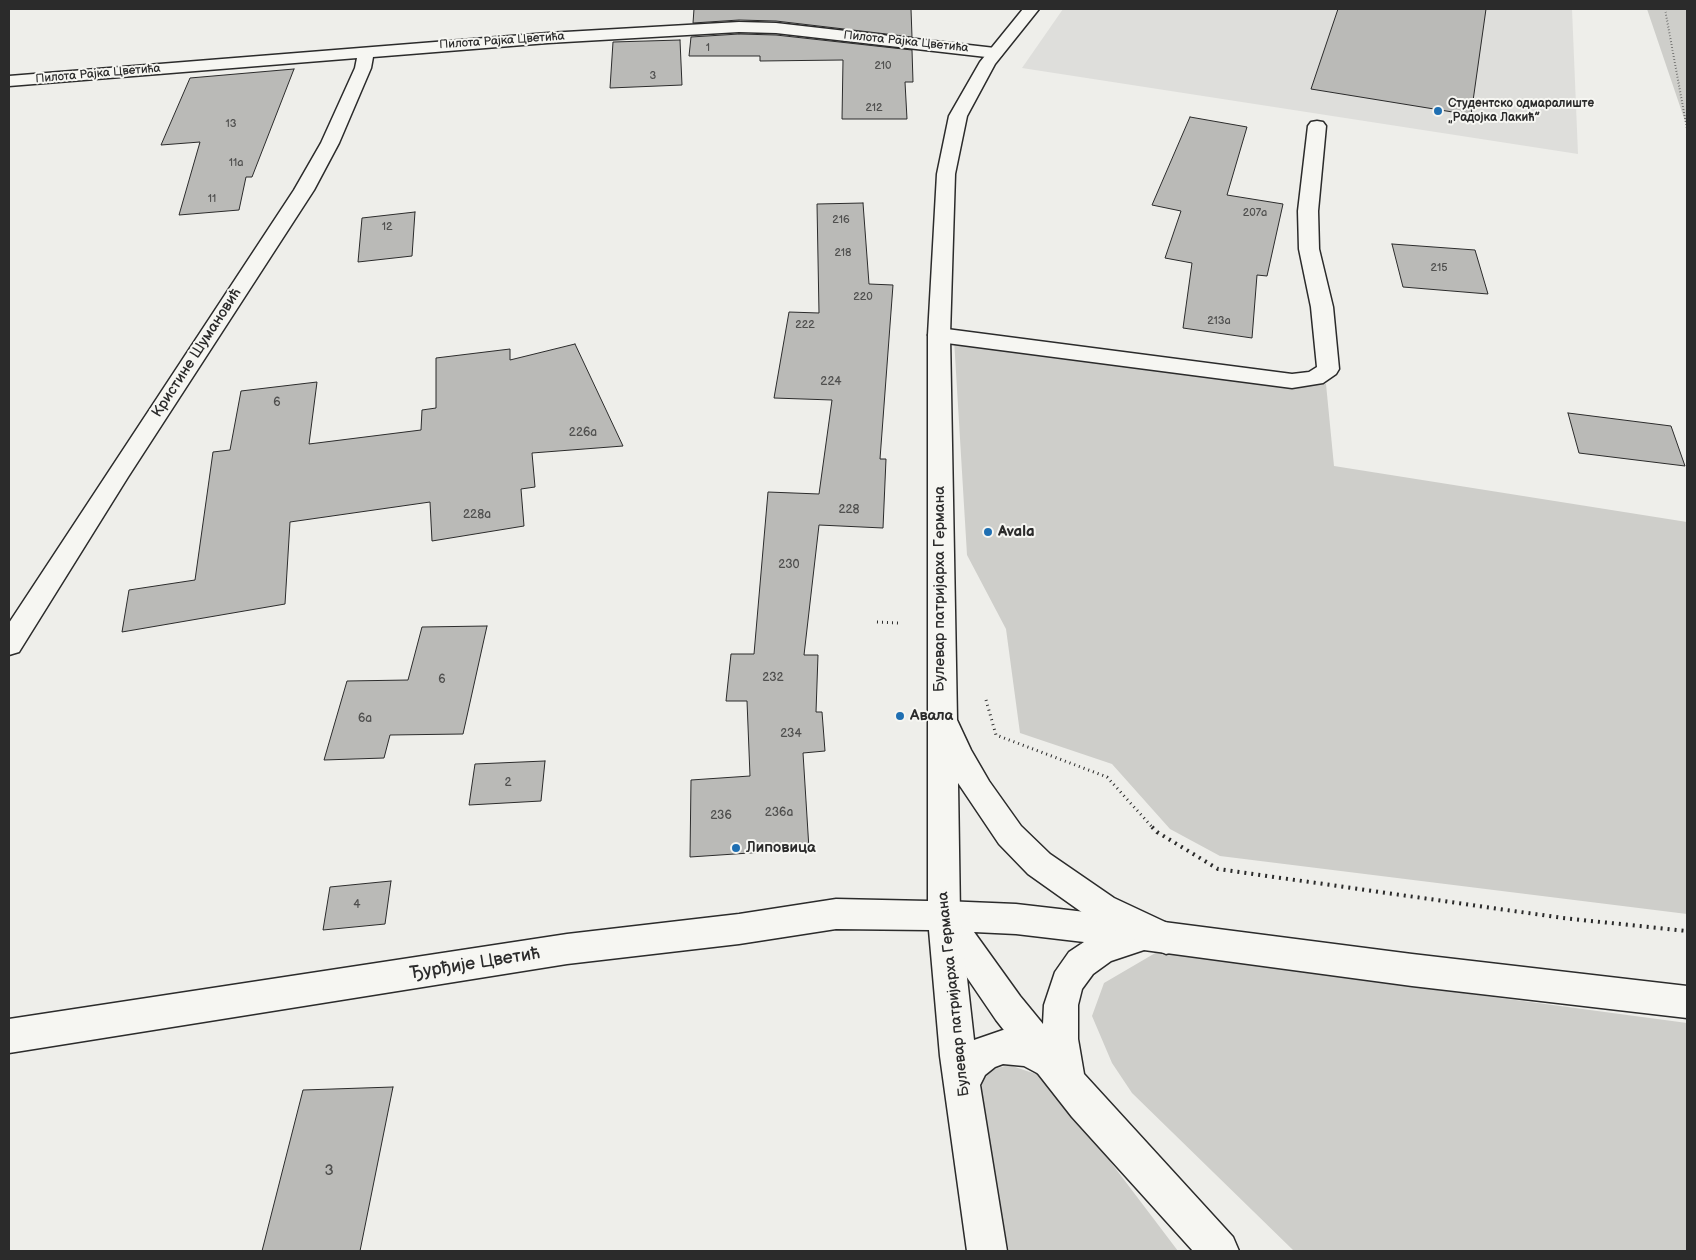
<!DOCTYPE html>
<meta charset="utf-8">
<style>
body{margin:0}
#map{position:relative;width:1696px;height:1260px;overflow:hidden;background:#eeeeea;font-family:"Balsamiq Sans",sans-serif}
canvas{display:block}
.frame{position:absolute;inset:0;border:10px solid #2b2b2b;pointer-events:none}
</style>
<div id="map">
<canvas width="1696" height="1260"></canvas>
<div class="frame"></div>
</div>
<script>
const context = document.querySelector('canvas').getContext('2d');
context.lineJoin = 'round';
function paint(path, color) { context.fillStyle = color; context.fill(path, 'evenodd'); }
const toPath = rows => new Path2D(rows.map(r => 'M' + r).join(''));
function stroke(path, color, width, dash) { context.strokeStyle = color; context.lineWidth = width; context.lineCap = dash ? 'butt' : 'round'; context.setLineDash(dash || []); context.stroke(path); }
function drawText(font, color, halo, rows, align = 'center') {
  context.font = font + ' "Balsamiq Sans",sans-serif'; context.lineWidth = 4; context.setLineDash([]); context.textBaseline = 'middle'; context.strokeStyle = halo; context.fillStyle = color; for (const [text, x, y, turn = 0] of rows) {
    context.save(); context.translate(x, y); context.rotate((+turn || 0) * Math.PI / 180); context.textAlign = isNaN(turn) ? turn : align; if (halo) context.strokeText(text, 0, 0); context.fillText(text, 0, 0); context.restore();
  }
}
const built = toPath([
 [1063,9,1572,9,1578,154,1022,68]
]);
const green = toPath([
 [1647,9,1687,9,1687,127,1686,124],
 [954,339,1326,384,1334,466,1687,522,1687,914,1220,856,1170,829,1112,764,1020,733,1006,629,967,555],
 [1157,952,1687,1023,1687,1251,1294,1251,1132,1093,1112,1063,1092,1016,1104,983],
 [1009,1065,1039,1075,1075,1115,1178,1251,1009,1251,973,1089,987,1071]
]);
const building = toPath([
 [694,9,911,9,912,37,776,21,739,20,693,23,694,9],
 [1338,9,1486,9,1471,115,1311,89,1338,9],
 [739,34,776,35,912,50,913,82,905,82,907,119,842,119,843,60,760,61,760,56,689,56,691,37,739,34],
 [680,40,682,85,610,88,613,42,680,40],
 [294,69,252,177,246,177,239,210,179,215,200,142,161,145,190,78,294,69],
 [1190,117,1247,127,1227,195,1283,204,1267,276,1257,275,1252,338,1183,328,1192,263,1165,258,1181,211,1152,205,1190,117],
 [863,203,869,284,893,285,880,459,886,459,883,528,819,525,804,655,818,655,816,712,822,712,825,751,803,753,809,849,690,857,691,780,750,776,747,701,726,701,731,654,754,654,768,492,819,494,832,400,774,398,789,312,819,313,817,204,863,203],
 [415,212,412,256,358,262,362,218,415,212],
 [1392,244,1475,250,1488,294,1403,287,1392,244],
 [575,344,623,446,532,453,535,487,521,489,524,526,432,541,430,502,290,522,285,604,122,632,129,590,195,580,213,452,230,450,241,391,317,382,309,444,421,430,422,410,436,408,436,358,510,349,510,360,575,344],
 [1568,413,1671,426,1685,466,1579,453,1568,413],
 [487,626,463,734,390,735,384,758,324,760,347,681,408,680,422,627,487,626],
 [545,761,541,801,469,805,475,764,545,761],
 [391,881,385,924,323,930,330,887,391,881],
 [393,1087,360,1251,262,1251,303,1090,393,1087]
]);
const pathFar2 = toPath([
 [1665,9,1687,129]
]);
const pathFar1 = toPath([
 [877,622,898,623],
 [986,700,996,735,1107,777,1153,828]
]);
const path = toPath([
 [1152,827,1157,832,1218,869,1563,918,1687,931]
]);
const street = toPath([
 [739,22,776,23,995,48,1001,50,1003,53,1001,56,995,58,776,33,739,32,548,43,373,57,371,68,339,143,314,190,128,477,19,652,9,655,9,623,294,190,321,143,355,68,357,58,9,86,9,76,548,33,739,22],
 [1317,121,1323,122,1326,126,1318,211,1319,249,1333,307,1339,369,1336,374,1323,383,1292,388,939,342,931,340,928,335,931,330,939,328,1292,374,1309,372,1317,367,1311,307,1299,249,1298,211,1308,126,1311,122,1317,121],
 [944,901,1016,904,1094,913,1412,954,1687,986,1687,1018,1412,986,1144,950,1111,961,1093,974,1082,989,1078,1005,1078,1039,1084,1074,1233,1237,1239,1251,1193,1251,1072,1117,996,1020,932,926,928,916,932,906,944,901],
 [974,932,1016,934,1084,942,1069,952,1055,972,1044,1005,1043,1024,1020,996,974,932]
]);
const secondary = toPath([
 [1023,9,1039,9,995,64,967,116,955,174,950,335,957,720,971,750,989,781,1021,826,1050,854,1114,898,1178,928,1183,939,1178,950,1166,954,1090,918,1028,874,999,844,958,783,960,916,974,1040,1003,1030,1020,1031,1046,1040,1067,1053,1072,1065,1067,1077,1054,1082,1024,1066,1003,1064,995,1067,985,1075,980,1085,1007,1251,967,1251,940,1056,929,930,836,929,739,944,567,964,9,1053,9,1019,567,934,739,914,836,899,928,901,928,335,937,174,949,116,980,62,1023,9]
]);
const markers = [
 [1438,111,5,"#1f6fb2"],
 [988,532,5,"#1f6fb2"],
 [900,716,5,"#1f6fb2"],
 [736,848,5,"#1f6fb2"]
];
const farNumbernames = [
 ["1",708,48],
 ["210",883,66],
 ["3",653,76],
 ["212",874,108],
 ["13",231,124],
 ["11a",236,163],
 ["11",212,199],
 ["207a",1255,213],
 ["216",841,220],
 ["12",387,227],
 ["218",843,253],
 ["215",1439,268],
 ["220",863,297],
 ["213a",1219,321],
 ["222",805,325]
];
const farStreetnames = [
 ["Пилота Рајка Цветића",502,41,-4],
 ["Пилота Рајка Цветића",906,42,6],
 ["Пилота Рајка Цветића",98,74,-5]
];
const farPoinames = [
 ["Студентско одмаралиште",1448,104],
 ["„Радојка Лакић”",1448,118]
];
const numberNames = [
 ["224",831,382],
 ["6",277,403],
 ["226a",583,433],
 ["228",849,510],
 ["228a",477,515],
 ["230",789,565],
 ["232",773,678],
 ["6",442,680],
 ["6a",365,719],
 ["234",791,734],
 ["2",508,783],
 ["236a",779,813],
 ["236",721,816],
 ["4",357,905]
];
const streetNames = [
 ["Кристине Шумановић",197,353,-57],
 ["Булевар патријарха Германа",940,589,-90],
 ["Булевар патријарха Германа",954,994,-96]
];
const poiNames = [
 ["Avala",998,532],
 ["Авала",910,716],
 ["Липовица",746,848]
];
const nearNumbernames = [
 ["3",329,1171]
];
const nearStreetnames = [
 ["Ђурђије Цветић",475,964,-9]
];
paint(built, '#dededb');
paint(green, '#cececa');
paint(building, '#babab7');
stroke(building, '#2b2b2b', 1);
stroke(street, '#2b2b2b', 3);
stroke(secondary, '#2b2b2b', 3);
stroke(pathFar2, '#2b2b2b', 2, [0.5, 2.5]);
stroke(pathFar1, '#2b2b2b', 3, [1, 4]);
stroke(path, '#2b2b2b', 4, [2, 5]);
paint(street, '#f6f6f2');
paint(secondary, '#f6f6f2');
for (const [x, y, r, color] of markers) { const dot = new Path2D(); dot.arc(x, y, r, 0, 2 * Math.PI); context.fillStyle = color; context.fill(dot); stroke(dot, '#f6f6f2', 2); }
drawText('11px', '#4f4f4e', null, farNumbernames);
drawText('12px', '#2b2b2b', '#f6f6f2', farStreetnames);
drawText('bold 12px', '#2b2b2b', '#f6f6f2', farPoinames, 'left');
drawText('12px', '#4f4f4e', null, numberNames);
drawText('15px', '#2b2b2b', '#f6f6f2', streetNames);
drawText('bold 15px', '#2b2b2b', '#f6f6f2', poiNames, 'left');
drawText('15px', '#4f4f4e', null, nearNumbernames);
drawText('18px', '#2b2b2b', '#f6f6f2', nearStreetnames);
</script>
